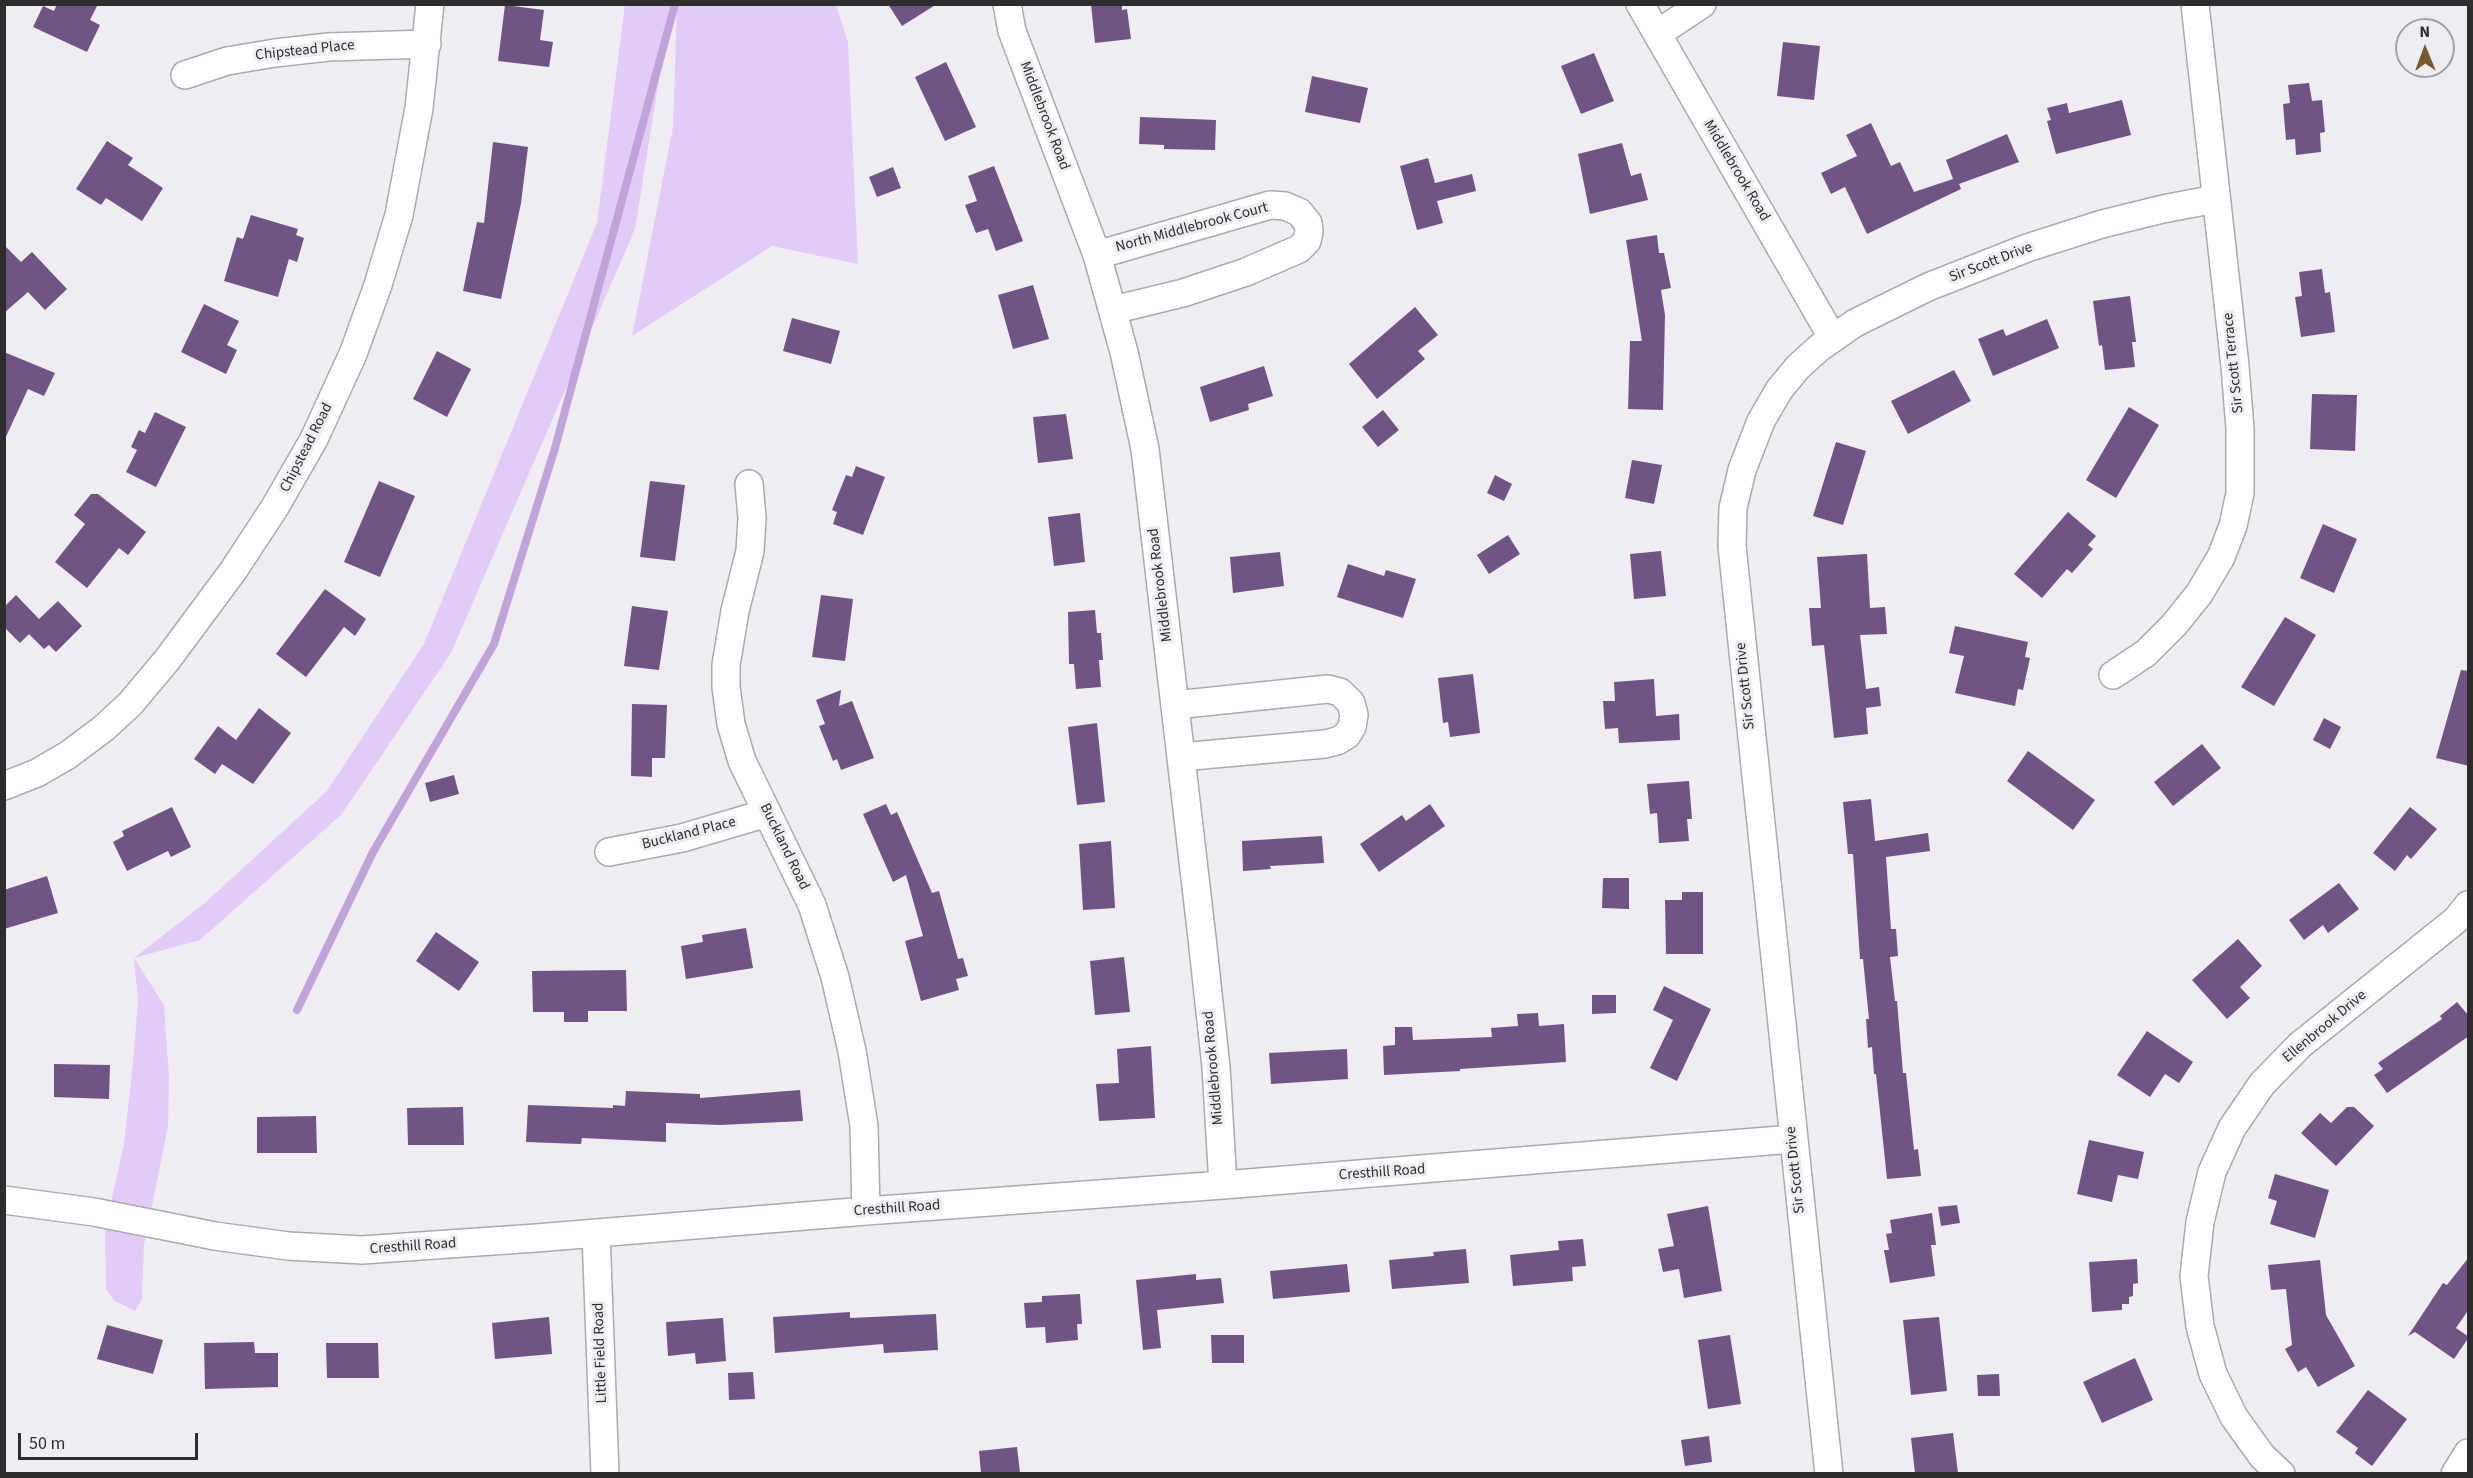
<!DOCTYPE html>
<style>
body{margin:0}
#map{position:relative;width:2473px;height:1478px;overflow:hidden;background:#efedf1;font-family:"Source Sans 3",sans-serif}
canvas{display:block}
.frame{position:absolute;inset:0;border:6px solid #2e2d2e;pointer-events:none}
.north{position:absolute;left:2395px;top:18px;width:60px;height:60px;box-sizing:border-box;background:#efedf1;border:2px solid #a2a0a3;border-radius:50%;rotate:359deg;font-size:16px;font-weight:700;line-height:24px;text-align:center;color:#2e2d2e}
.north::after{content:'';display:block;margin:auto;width:21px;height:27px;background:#795a2f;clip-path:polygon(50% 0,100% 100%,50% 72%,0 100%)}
.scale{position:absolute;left:18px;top:1433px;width:180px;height:27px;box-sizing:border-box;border:3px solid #2e2d2e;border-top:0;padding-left:8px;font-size:18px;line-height:21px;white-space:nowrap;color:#2e2d2e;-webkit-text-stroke:4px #efedf1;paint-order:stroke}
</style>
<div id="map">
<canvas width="2473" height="1478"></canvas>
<div class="frame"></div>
<div class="north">N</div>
<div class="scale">50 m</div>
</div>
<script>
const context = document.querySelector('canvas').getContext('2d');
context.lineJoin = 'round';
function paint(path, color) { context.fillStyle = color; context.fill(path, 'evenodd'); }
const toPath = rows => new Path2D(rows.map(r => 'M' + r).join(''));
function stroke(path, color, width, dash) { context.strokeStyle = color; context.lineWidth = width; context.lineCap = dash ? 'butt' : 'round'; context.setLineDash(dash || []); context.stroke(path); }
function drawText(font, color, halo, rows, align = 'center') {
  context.font = font + ' "Source Sans 3",sans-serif'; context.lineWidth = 6; context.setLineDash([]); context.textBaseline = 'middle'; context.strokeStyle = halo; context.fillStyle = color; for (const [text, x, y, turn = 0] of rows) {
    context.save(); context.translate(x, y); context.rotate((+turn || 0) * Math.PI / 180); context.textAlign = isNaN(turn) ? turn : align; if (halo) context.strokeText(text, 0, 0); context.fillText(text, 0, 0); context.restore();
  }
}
const green = toPath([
 [625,5,671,5,635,229,451,653,341,815,200,940,134,958,164,1005,169,1077,168,1126,144,1245,142,1299,135,1311,115,1301,106,1290,105,1230,124,1144,133,1062,138,1002,134,958,206,902,327,791,424,644,597,223],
 [677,5,836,5,848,42,858,264,772,246,632,336,673,127]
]);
const stream = toPath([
 [297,1010,373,852,494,644,555,448,675,4]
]);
const building = toPath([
 [57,4,98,4,90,20,100,25,87,52,33,27,43,6,54,11],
 [888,4,937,4,902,26],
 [1091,4,1122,4,1122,10,1127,9,1131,39,1095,43],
 [505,5,544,10,540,40,553,42,549,67,498,61],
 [1783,42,1820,46,1814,100,1777,96],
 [1594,53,1614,101,1581,114,1561,66],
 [946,62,976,127,945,141,915,77],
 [1312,76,1368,88,1360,123,1305,112],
 [2309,83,2312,101,2322,100,2325,132,2320,133,2321,152,2296,155,2295,139,2286,140,2283,104,2290,103,2288,85],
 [2122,100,2131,135,2056,154,2047,121,2051,120,2047,108,2067,103,2069,113],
 [1140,117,1216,120,1215,150,1164,149,1164,145,1139,144],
 [1871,123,1891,166,1900,162,1914,192,1953,179,1946,160,2007,134,2019,162,1959,184,1961,189,1867,234,1845,187,1831,194,1821,173,1857,156,1846,135],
 [107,141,133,158,128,165,163,188,142,221,106,198,101,205,76,189],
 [493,142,528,147,521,203,501,299,463,291,477,222,484,223],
 [1622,143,1631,176,1641,173,1648,200,1590,214,1578,154],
 [1428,158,1435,183,1472,174,1476,191,1437,201,1443,223,1417,230,1400,166],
 [994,166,1023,241,996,251,988,229,976,233,965,205,977,201,968,176],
 [893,167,901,188,877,197,869,177],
 [251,215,298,229,296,235,304,238,297,262,289,259,278,297,224,281,237,237,243,239],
 [1657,235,1659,253,1664,253,1671,288,1661,290,1665,315,1663,410,1628,409,1630,341,1642,341,1626,240],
 [4,245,21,262,32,252,67,289,45,310,28,292,4,313],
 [2322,269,2325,293,2330,292,2335,332,2301,337,2295,297,2302,296,2299,272],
 [1033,285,1049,339,1013,349,998,295],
 [2130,296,2136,342,2132,342,2135,367,2105,370,2102,345,2099,346,2093,301],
 [204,304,239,321,227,345,237,350,226,374,181,352],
 [1415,307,1438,335,1418,351,1425,359,1377,399,1349,364],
 [792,318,840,331,831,364,783,351],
 [2047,319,2059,348,1993,376,1978,339,2003,329,2006,336],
 [437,351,471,369,447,417,413,399],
 [4,352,55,373,44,396,28,389,4,441],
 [1264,366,1273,396,1248,404,1249,410,1210,422,1200,387],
 [1954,370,1971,401,1908,434,1891,401],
 [2312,394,2357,395,2355,451,2310,449],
 [2129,407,2159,425,2116,498,2086,480],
 [1383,410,1399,430,1378,447,1362,427],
 [155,412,186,427,156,487,126,472,137,450,131,447,139,430,145,433],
 [1066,414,1073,459,1038,463,1033,417],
 [1836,442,1866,451,1843,525,1813,516],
 [1632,460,1662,465,1654,504,1625,498],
 [856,466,885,477,863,535,833,524,837,512,832,510,846,475,852,477],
 [1495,475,1512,484,1504,501,1487,493],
 [379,481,415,496,380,577,344,562],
 [650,481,685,485,675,561,640,557],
 [91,494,98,494,146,532,128,555,119,548,87,588,55,562,85,524,74,515],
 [2068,512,2096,536,2088,545,2093,549,2072,573,2067,569,2042,598,2014,574],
 [1080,513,1085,562,1054,566,1048,517],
 [2323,524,2357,539,2334,593,2300,578],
 [1508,535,1520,554,1489,574,1477,555],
 [1661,551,1666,596,1634,599,1630,554],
 [1280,552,1284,586,1233,593,1230,557],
 [1867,554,1870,608,1885,607,1887,634,1860,635,1866,689,1879,687,1881,706,1866,708,1868,734,1834,738,1824,645,1812,646,1809,608,1821,608,1817,557],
 [1348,564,1384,576,1386,570,1416,579,1403,618,1337,597],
 [325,589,366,619,355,636,344,627,306,677,276,654],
 [16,595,39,619,58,601,82,626,56,652,49,645,44,649,29,634,20,643,4,627,4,607],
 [821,595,853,599,845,661,812,657],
 [632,606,668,611,659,670,624,666],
 [1095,610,1097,633,1101,633,1103,660,1099,660,1101,687,1076,689,1074,664,1069,664,1068,612],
 [2285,617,2316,635,2274,706,2241,687],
 [1955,626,2028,642,2025,657,2030,658,2023,690,2018,689,2015,706,1955,693,1964,656,1949,653],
 [2461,670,2469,671,2469,766,2436,758],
 [1473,674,1480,733,1450,737,1448,722,1443,723,1438,678],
 [1654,679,1656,716,1679,714,1680,740,1619,743,1618,728,1605,729,1603,701,1615,701,1614,682],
 [841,690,839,706,852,701,874,758,841,770,837,759,833,761,819,726,825,724,816,700],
 [632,704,667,705,665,758,652,758,652,777,631,776],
 [259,708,291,733,253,784,222,764,215,774,194,759,218,726,236,740],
 [2324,718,2341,727,2330,749,2313,740],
 [1097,723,1105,802,1077,805,1068,727],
 [2202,744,2221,768,2173,806,2154,782],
 [2028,751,2095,800,2073,830,2007,781],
 [454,775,459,794,430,802,425,783],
 [1689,781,1692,819,1687,819,1689,841,1659,843,1657,813,1650,814,1647,784],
 [1871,799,1875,841,1928,833,1930,851,1886,857,1891,929,1896,929,1898,956,1890,957,1895,1001,1897,1001,1903,1073,1906,1073,1914,1150,1918,1149,1921,1176,1887,1179,1876,1074,1874,1074,1872,1047,1868,1048,1866,1019,1869,1019,1863,959,1860,959,1853,854,1848,854,1843,802],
 [886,804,891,815,897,812,932,893,939,891,958,959,963,958,968,976,956,979,959,990,921,1001,905,941,923,936,906,875,893,882,863,814],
 [1430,804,1445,826,1379,872,1360,844,1402,815,1406,821],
 [172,807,191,847,171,857,168,851,127,871,113,842,124,836,122,831],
 [2410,807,2437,829,2411,859,2407,855,2395,871,2373,853],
 [1322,836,1324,863,1270,866,1271,869,1243,871,1242,841],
 [1111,841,1115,908,1083,910,1079,844],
 [47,876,58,913,4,929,4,890],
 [1603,878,1629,878,1629,909,1602,908],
 [2339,883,2359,909,2328,933,2323,925,2304,940,2289,920],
 [1682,892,1703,892,1703,954,1666,954,1665,900,1682,900],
 [746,928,753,968,686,979,681,946,703,942,702,935],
 [436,932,479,962,459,991,416,961],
 [2238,939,2262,966,2240,987,2250,998,2227,1019,2192,980],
 [1124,957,1130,1012,1095,1015,1090,961],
 [626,970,627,1011,588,1011,588,1022,564,1022,564,1012,533,1012,532,971],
 [1664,986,1711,1009,1677,1081,1650,1068,1673,1020,1653,1010],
 [1592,995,1616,995,1616,1013,1592,1014],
 [2457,1002,2469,1016,2469,1036,2387,1093,2374,1075,2383,1069,2378,1063,2442,1019,2440,1016],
 [1538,1013,1539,1026,1564,1024,1566,1062,1460,1069,1460,1071,1384,1075,1383,1046,1395,1045,1395,1027,1412,1027,1413,1040,1492,1037,1491,1028,1518,1026,1517,1014],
 [2147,1031,2193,1062,2179,1083,2165,1074,2150,1097,2117,1075],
 [1151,1046,1155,1118,1099,1121,1096,1084,1119,1083,1117,1049],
 [1347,1049,1348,1079,1271,1084,1269,1053],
 [54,1064,110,1065,109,1099,54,1097],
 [800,1090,803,1121,720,1125,666,1123,666,1142,582,1138,581,1144,526,1142,528,1105,613,1108,613,1105,625,1106,626,1091,700,1094,700,1098],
 [463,1107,464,1145,408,1145,407,1108],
 [2347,1107,2354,1107,2374,1126,2336,1166,2301,1133,2320,1113,2331,1123],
 [316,1116,317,1153,257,1153,257,1117],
 [2089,1140,2144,1152,2138,1179,2118,1175,2112,1202,2077,1194],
 [2275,1174,2329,1190,2315,1238,2270,1224,2277,1201,2268,1198],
 [1957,1205,1960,1223,1941,1226,1938,1207],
 [1708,1206,1722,1291,1684,1298,1679,1269,1663,1272,1658,1249,1674,1246,1667,1214],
 [1932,1213,1936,1245,1931,1245,1935,1276,1890,1283,1884,1250,1889,1250,1886,1234,1892,1233,1890,1220],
 [1583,1239,1586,1266,1572,1267,1573,1281,1513,1286,1510,1255,1559,1250,1558,1241],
 [1466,1249,1469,1283,1392,1289,1389,1260,1434,1256,1433,1252],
 [2469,1257,2469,1309,2456,1328,2469,1337,2454,1359,2415,1332,2408,1336,2443,1283,2447,1285],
 [2137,1259,2138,1283,2133,1284,2133,1296,2129,1297,2129,1304,2122,1304,2122,1310,2092,1312,2089,1262],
 [2320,1260,2326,1315,2355,1366,2318,1387,2306,1367,2298,1372,2285,1349,2292,1345,2286,1289,2271,1290,2268,1265],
 [1347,1264,1350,1292,1273,1299,1270,1271],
 [1196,1274,1196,1280,1221,1278,1224,1303,1157,1310,1161,1348,1143,1350,1136,1280],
 [1080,1294,1082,1324,1077,1324,1078,1340,1046,1343,1045,1327,1026,1328,1024,1303,1042,1302,1042,1296],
 [850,1312,850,1318,936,1314,938,1350,884,1353,883,1344,775,1353,773,1317],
 [549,1317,552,1354,495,1359,492,1323],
 [1939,1317,1947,1391,1911,1395,1903,1320],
 [723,1318,726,1361,696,1364,695,1353,668,1356,666,1322],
 [107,1325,163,1340,153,1374,97,1359],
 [1211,1335,1244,1335,1244,1363,1212,1363],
 [1730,1335,1741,1404,1708,1409,1698,1340],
 [254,1342,255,1353,278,1353,278,1387,205,1389,204,1343],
 [326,1343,378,1343,379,1378,327,1378],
 [2135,1358,2153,1400,2102,1423,2083,1382],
 [753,1372,755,1399,729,1400,728,1373],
 [1999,1374,2000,1396,1978,1396,1977,1375],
 [2368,1390,2407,1419,2372,1466,2355,1453,2358,1448,2336,1432],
 [1953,1433,1958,1473,1915,1473,1911,1438],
 [1709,1436,1712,1462,1685,1466,1681,1440],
 [1017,1447,1020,1473,981,1473,979,1451]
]);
const street = toPath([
 [1007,4,1012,31,1097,255,1124,352,1145,449,1202,938,1216,1067,1223,1185],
 [1640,4,1832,337],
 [1657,34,1702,4],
 [185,75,227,61,275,53,328,47,427,44],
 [1097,255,1270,205,1285,206,1299,212,1308,223,1309,232,1307,241,1299,249,1246,272,1183,293,1113,310],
 [749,484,752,518,750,551,735,611,726,665,726,687,731,724,742,761,812,905,835,977,852,1051,864,1126,866,1211],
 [2113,675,2146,653,2174,625,2199,594,2221,557,2233,526,2240,493,2240,429,2235,366,2195,4],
 [1175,705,1328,689,1340,692,1351,703,1354,715,1352,727,1347,735,1337,741,1325,744,1181,757],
 [4,786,37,773,68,755,104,728,130,704,167,660,233,571,275,507,314,439,353,354,378,285,399,215,419,108,430,4],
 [609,852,682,838,767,813],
 [4,1200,94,1212,215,1236,288,1246,362,1250,536,1238,866,1211,1223,1185,1793,1139],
 [596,1233,605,1474],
 [1829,1474,1732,546,1733,508,1742,470,1761,421,1779,390,1798,367,1819,348,1855,323,1928,287,2027,248,2102,224,2163,209,2215,199],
 [2281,1474,2262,1456,2234,1417,2213,1374,2200,1326,2194,1276,2200,1222,2212,1172,2232,1128,2262,1084,2300,1045,2456,920,2468,905],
 [2455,1474,2468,1453]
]);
const streetNames = [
 ["Chipstead Place",305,51,-6],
 ["Middlebrook Road",1044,116,69],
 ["Middlebrook Road",1736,171,59],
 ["North Middlebrook Court",1192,228,-15],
 ["Sir Scott Drive",1991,263,-21],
 ["Sir Scott Terrace",2234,363,-96],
 ["Chipstead Road",307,448,-63],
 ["Middlebrook Road",1161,585,-97],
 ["Sir Scott Drive",1746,686,-96],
 ["Buckland Place",689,834,-14],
 ["Buckland Road",784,847,64],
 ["Ellenbrook Drive",2325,1027,-40],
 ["Middlebrook Road",1214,1068,-95],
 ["Sir Scott Drive",1796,1170,-96],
 ["Cresthill Road",1382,1173,-4],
 ["Cresthill Road",897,1209,-4],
 ["Cresthill Road",413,1247,-4],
 ["Little Field Road",601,1353,-92]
];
paint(green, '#e3cbf7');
stroke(stream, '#c0a3d9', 8);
paint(building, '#705485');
stroke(street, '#aba9ad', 30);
stroke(street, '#fff', 27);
drawText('15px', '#2e2d2e', '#efedf1', streetNames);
</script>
